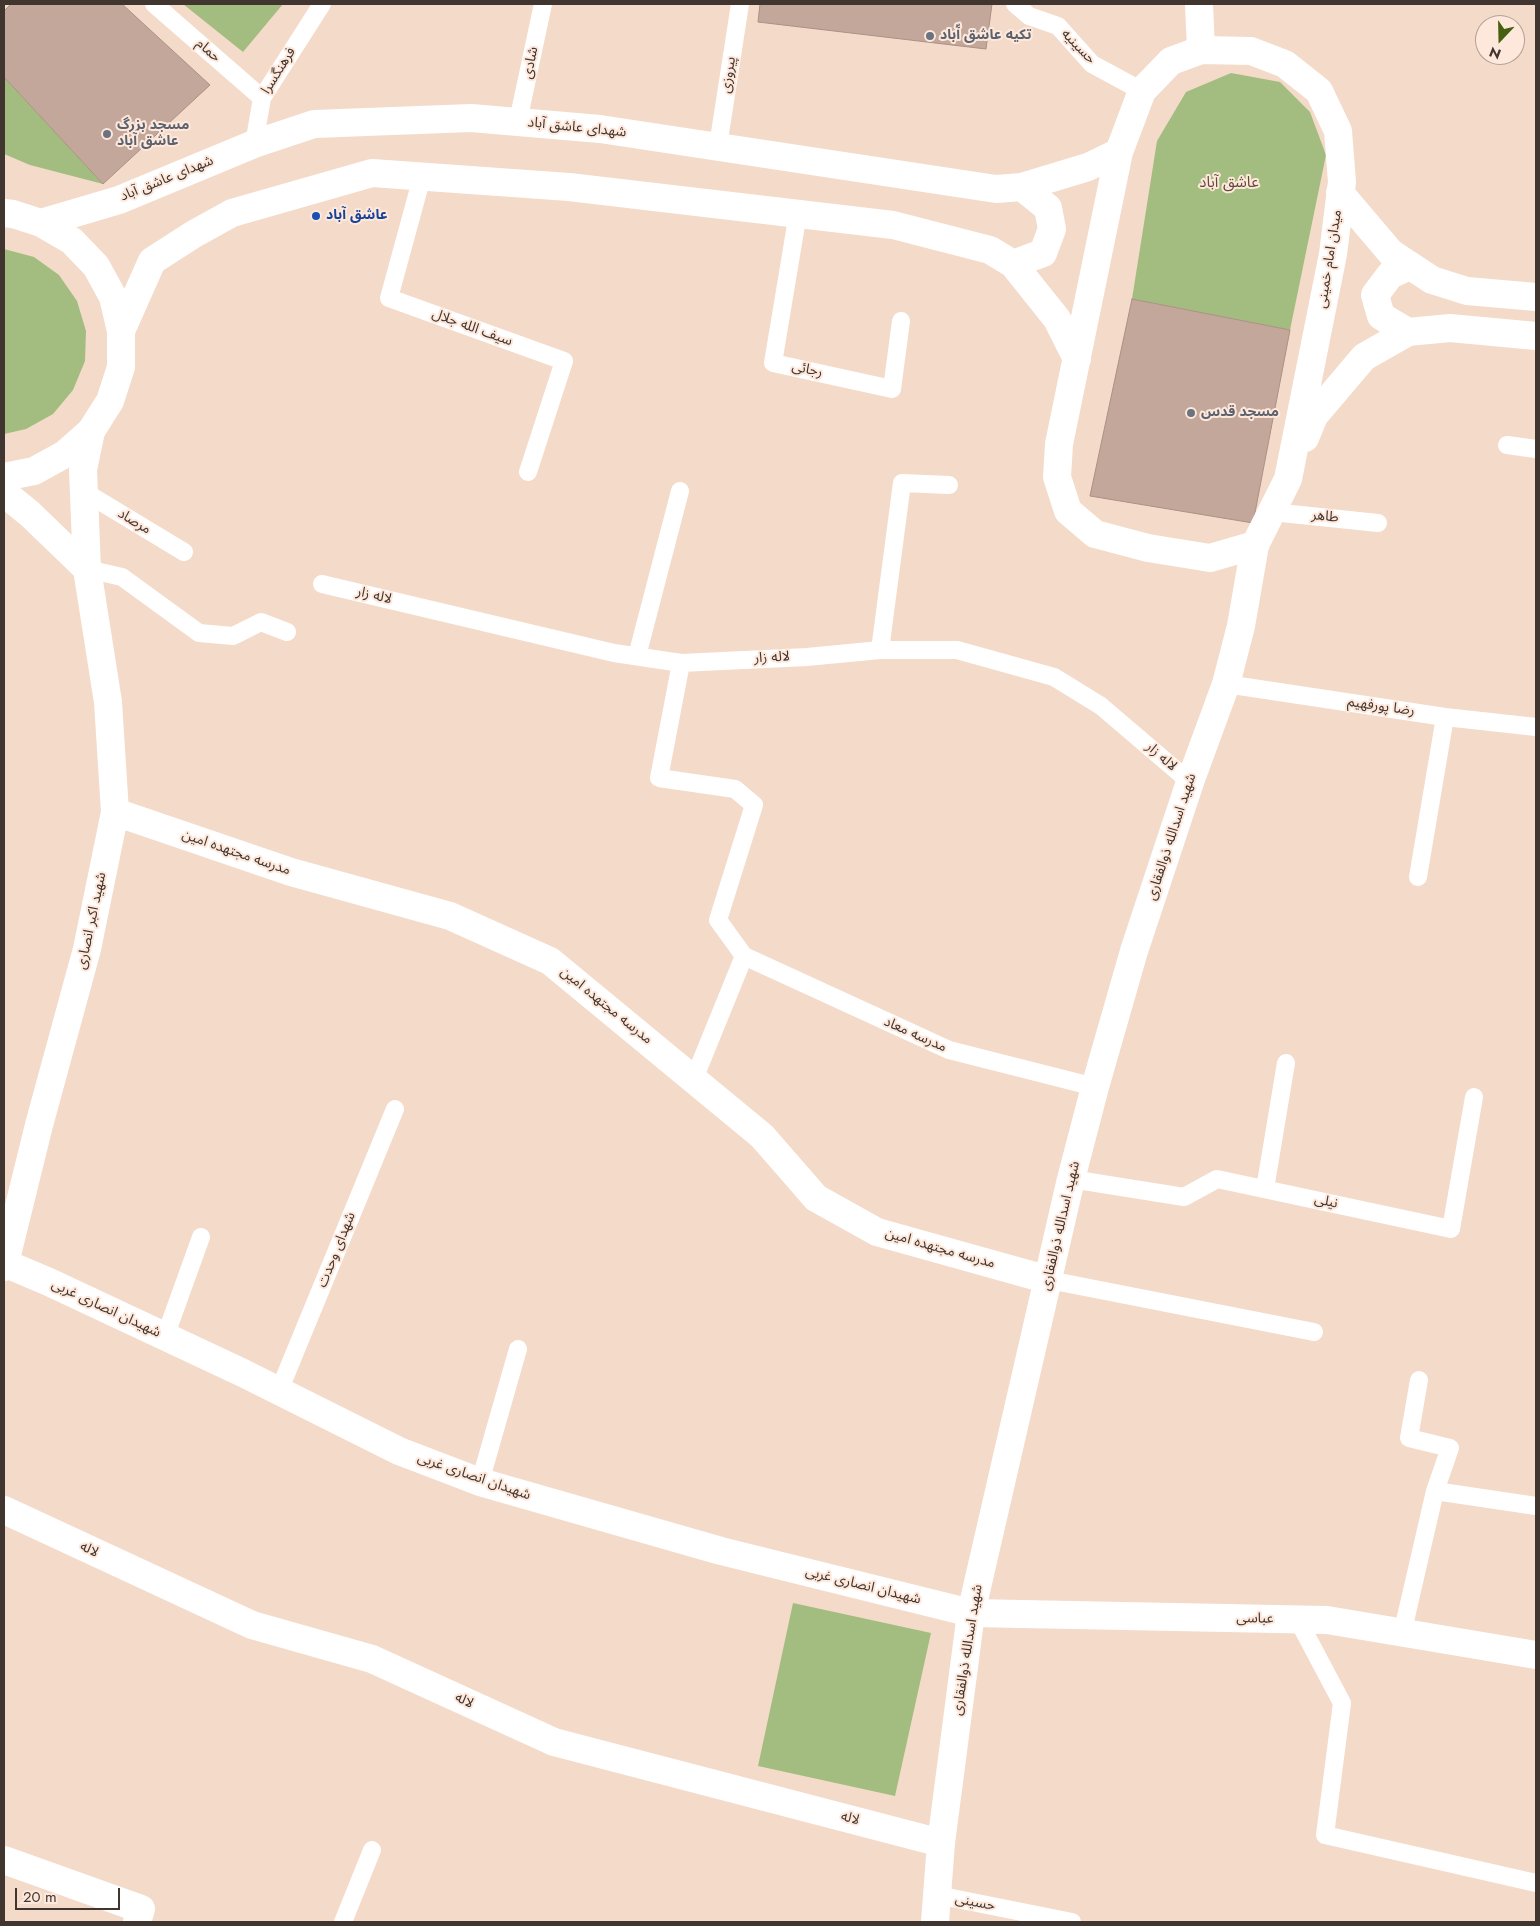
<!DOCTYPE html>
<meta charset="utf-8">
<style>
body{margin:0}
#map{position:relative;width:1540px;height:1926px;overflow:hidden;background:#f4dac9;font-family:Jost,sans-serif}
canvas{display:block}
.frame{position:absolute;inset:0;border:5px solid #40352f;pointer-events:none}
.north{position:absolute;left:1475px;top:15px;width:50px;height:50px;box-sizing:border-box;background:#fee8db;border:1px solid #b2a096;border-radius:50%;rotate:201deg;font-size:14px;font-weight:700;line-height:20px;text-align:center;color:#40352f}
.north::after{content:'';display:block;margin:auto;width:18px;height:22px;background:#456011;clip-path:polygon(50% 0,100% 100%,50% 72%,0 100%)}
.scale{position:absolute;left:15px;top:1888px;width:105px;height:22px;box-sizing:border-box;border:2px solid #40352f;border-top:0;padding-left:6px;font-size:15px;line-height:18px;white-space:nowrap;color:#40352f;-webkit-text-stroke:4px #fee8db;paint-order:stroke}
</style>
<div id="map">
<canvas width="1540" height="1926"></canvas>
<div class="frame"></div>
<div class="north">N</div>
<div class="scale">20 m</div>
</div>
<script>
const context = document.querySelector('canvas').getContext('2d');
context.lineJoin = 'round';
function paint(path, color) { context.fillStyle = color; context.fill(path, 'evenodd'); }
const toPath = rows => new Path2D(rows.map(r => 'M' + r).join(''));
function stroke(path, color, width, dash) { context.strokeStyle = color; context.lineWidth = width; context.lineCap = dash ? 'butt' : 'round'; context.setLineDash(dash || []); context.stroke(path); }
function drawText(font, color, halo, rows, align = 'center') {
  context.font = font + ' Jost,"Noto Sans Arabic",sans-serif'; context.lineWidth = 4; context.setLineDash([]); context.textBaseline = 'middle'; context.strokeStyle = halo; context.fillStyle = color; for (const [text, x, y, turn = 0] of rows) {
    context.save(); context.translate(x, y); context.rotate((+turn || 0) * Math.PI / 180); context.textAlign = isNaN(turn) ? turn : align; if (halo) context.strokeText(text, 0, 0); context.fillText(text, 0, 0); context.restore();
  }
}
const green = toPath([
 [183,4,283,4,243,52],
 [1231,73,1280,82,1310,112,1326,155,1290,330,1132,299,1157,141,1186,92],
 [4,77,103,184,30,165,4,154],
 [4,249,34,257,59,275,77,301,86,331,85,361,73,390,53,414,26,429,4,434],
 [793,1603,931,1633,895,1796,758,1766]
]);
const building = toPath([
 [11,4,122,4,210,85,103,184,4,77,4,11,11,4],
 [760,4,992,4,986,49,758,22,760,4],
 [1132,299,1290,330,1253,523,1090,496,1132,299]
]);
const service = toPath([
 [154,4,262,98],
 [1015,4,1029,16,1058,26,1092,64,1142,91],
 [518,121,543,4],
 [254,144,262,98,322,4],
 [718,146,740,4],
 [422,177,389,298,564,361,528,472],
 [798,213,773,363,892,389,901,321],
 [1507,445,1536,449],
 [83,491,184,552],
 [1272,512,1378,523],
 [87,569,122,577,199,633,233,636,261,622,287,632],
 [322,584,614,653,681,663,807,657,880,650,957,650,1054,677,1101,706,1190,782],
 [880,650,902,483,949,485],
 [637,656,680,491],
 [681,663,659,778,735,789,754,805,718,920,744,956,694,1079],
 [1226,684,1445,717,1536,727],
 [1418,877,1445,717],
 [744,956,949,1050,1095,1087],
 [1071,1179,1184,1197,1217,1179,1451,1229,1474,1097],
 [1265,1189,1286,1063],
 [1049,1280,1314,1332],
 [165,1337,201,1237],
 [279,1391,395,1109],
 [480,1482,518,1349],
 [1435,1491,1536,1506],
 [1298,1620,1342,1703,1325,1835,1536,1883],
 [1402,1634,1435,1491,1450,1448,1409,1438,1419,1380],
 [937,1895,1072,1922],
 [343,1922,372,1850]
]);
const minor = toPath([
 [4,493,30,514,87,569],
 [115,812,291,872,450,916,550,961,762,1136,816,1198,877,1232,1049,1280],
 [4,1263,49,1282,243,1373,399,1451,480,1482,721,1551,971,1613,1327,1620,1536,1655],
 [4,1267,39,1125,87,949,115,812,108,702,87,569,83,470,91,431],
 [4,1510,252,1625,372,1659,554,1742,941,1843],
 [4,1860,141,1909,137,1922]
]);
const tertiary = toPath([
 [1199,4,1201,50],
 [935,1922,941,1843,971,1613,1071,1179,1095,1087,1134,951,1190,782,1226,684,1241,626,1255,545]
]);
const secondary = toPath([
 [1201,50,1251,51,1285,64,1319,91,1338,131,1342,182,1333,254,1288,479,1255,545,1210,558,1148,548,1095,534,1068,511,1057,477,1059,444,1119,152,1142,91,1171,61,1201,50],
 [1340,193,1391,253,1432,280,1467,291,1536,297],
 [4,213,13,214,41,223,72,241,96,266,113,297,121,331,121,367,110,401,91,431,65,454,34,471,4,477],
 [41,223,119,200,254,144,314,124,471,118,600,129,996,189,1022,187,1088,167,1119,152],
 [1013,264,1043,253,1052,229,1048,208,1022,187],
 [121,331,152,261,194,234,232,213,372,173,569,187,893,225,990,250,1013,264,1057,319,1077,359],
 [1408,332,1381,316,1375,295,1390,275,1409,266],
 [1305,438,1314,416,1364,357,1408,332,1450,328,1536,336]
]);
const markers = [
 [930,36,5,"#6b7280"],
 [107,134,5,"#6b7280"],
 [316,216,5,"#1a4fb4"],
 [1191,413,5,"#6b7280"]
];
const worshipNames = [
 ["تکیه عاشق آّباد",940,36],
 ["مسجد بزرگ",117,126],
 ["عاشق آباد",117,142],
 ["مسجد قدس",1201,413]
];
const streetNames = [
 ["حسینیه",1078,47,46],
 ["حمام",208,51,41],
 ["شادی",531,63,-78],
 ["فرهنگسرا",279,71,-58],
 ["پیروزی",729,75,-81],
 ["شهدای عاشق آباد",577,128,6],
 ["شهدای عاشق آباد",167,179,-22],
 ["میدان امام خمینی",1330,259,-81],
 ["سیف الله جلال",472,328,20],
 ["رجائی",807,370,12],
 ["طاهر",1325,517,6],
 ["مرصاد",134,522,31],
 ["لاله زار",374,596,13],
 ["لاله زار",772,658,-3],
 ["رضا پورفهیم",1381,707,8],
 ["لاله زار",1161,757,41],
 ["شهید اسدالله ذوالفقاری",1172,837,-72],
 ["مدرسه مجتهده امین",236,853,19],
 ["شهید اکبر انصاری",92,921,-78],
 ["مدرسه مجتهده امین",606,1006,39],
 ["مدرسه معاد",915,1035,24],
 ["نیلی",1326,1202,12],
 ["شهید اسدالله ذوالفقاری",1061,1226,-77],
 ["مدرسه مجتهده امین",940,1249,16],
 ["شهدای وحدت",337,1250,-68],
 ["شهیدان انصاری غربی",106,1309,25],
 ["شهیدان انصاری غربی",474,1477,19],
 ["لاله",89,1550,25],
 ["شهیدان انصاری غربی",863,1586,14],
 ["عباسی",1255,1619,1],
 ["شهید اسدالله ذوالفقاری",968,1650,-81],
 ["لاله",464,1701,25],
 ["لاله",850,1819,15],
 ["حسینی",975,1903,11]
];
const transitNames = [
 ["عاشق آباد",326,216]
];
const neighbourhoodNames = [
 ["عاشق آباد",1229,183]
];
paint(green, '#a2bd7f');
paint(building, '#c3a79b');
stroke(building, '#ab9084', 1);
stroke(service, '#fff', 18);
stroke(minor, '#fff', 28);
stroke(tertiary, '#fff', 28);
stroke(secondary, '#fff', 28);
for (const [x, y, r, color] of markers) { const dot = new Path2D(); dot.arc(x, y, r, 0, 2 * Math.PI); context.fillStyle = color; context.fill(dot); stroke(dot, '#fee8db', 2); }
drawText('bold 14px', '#5b616d', '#fee8db', worshipNames, 'left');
drawText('14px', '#40352f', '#fee8db', streetNames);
drawText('bold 14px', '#164399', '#fee8db', transitNames, 'left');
drawText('15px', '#604a3c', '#fee8db', neighbourhoodNames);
</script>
